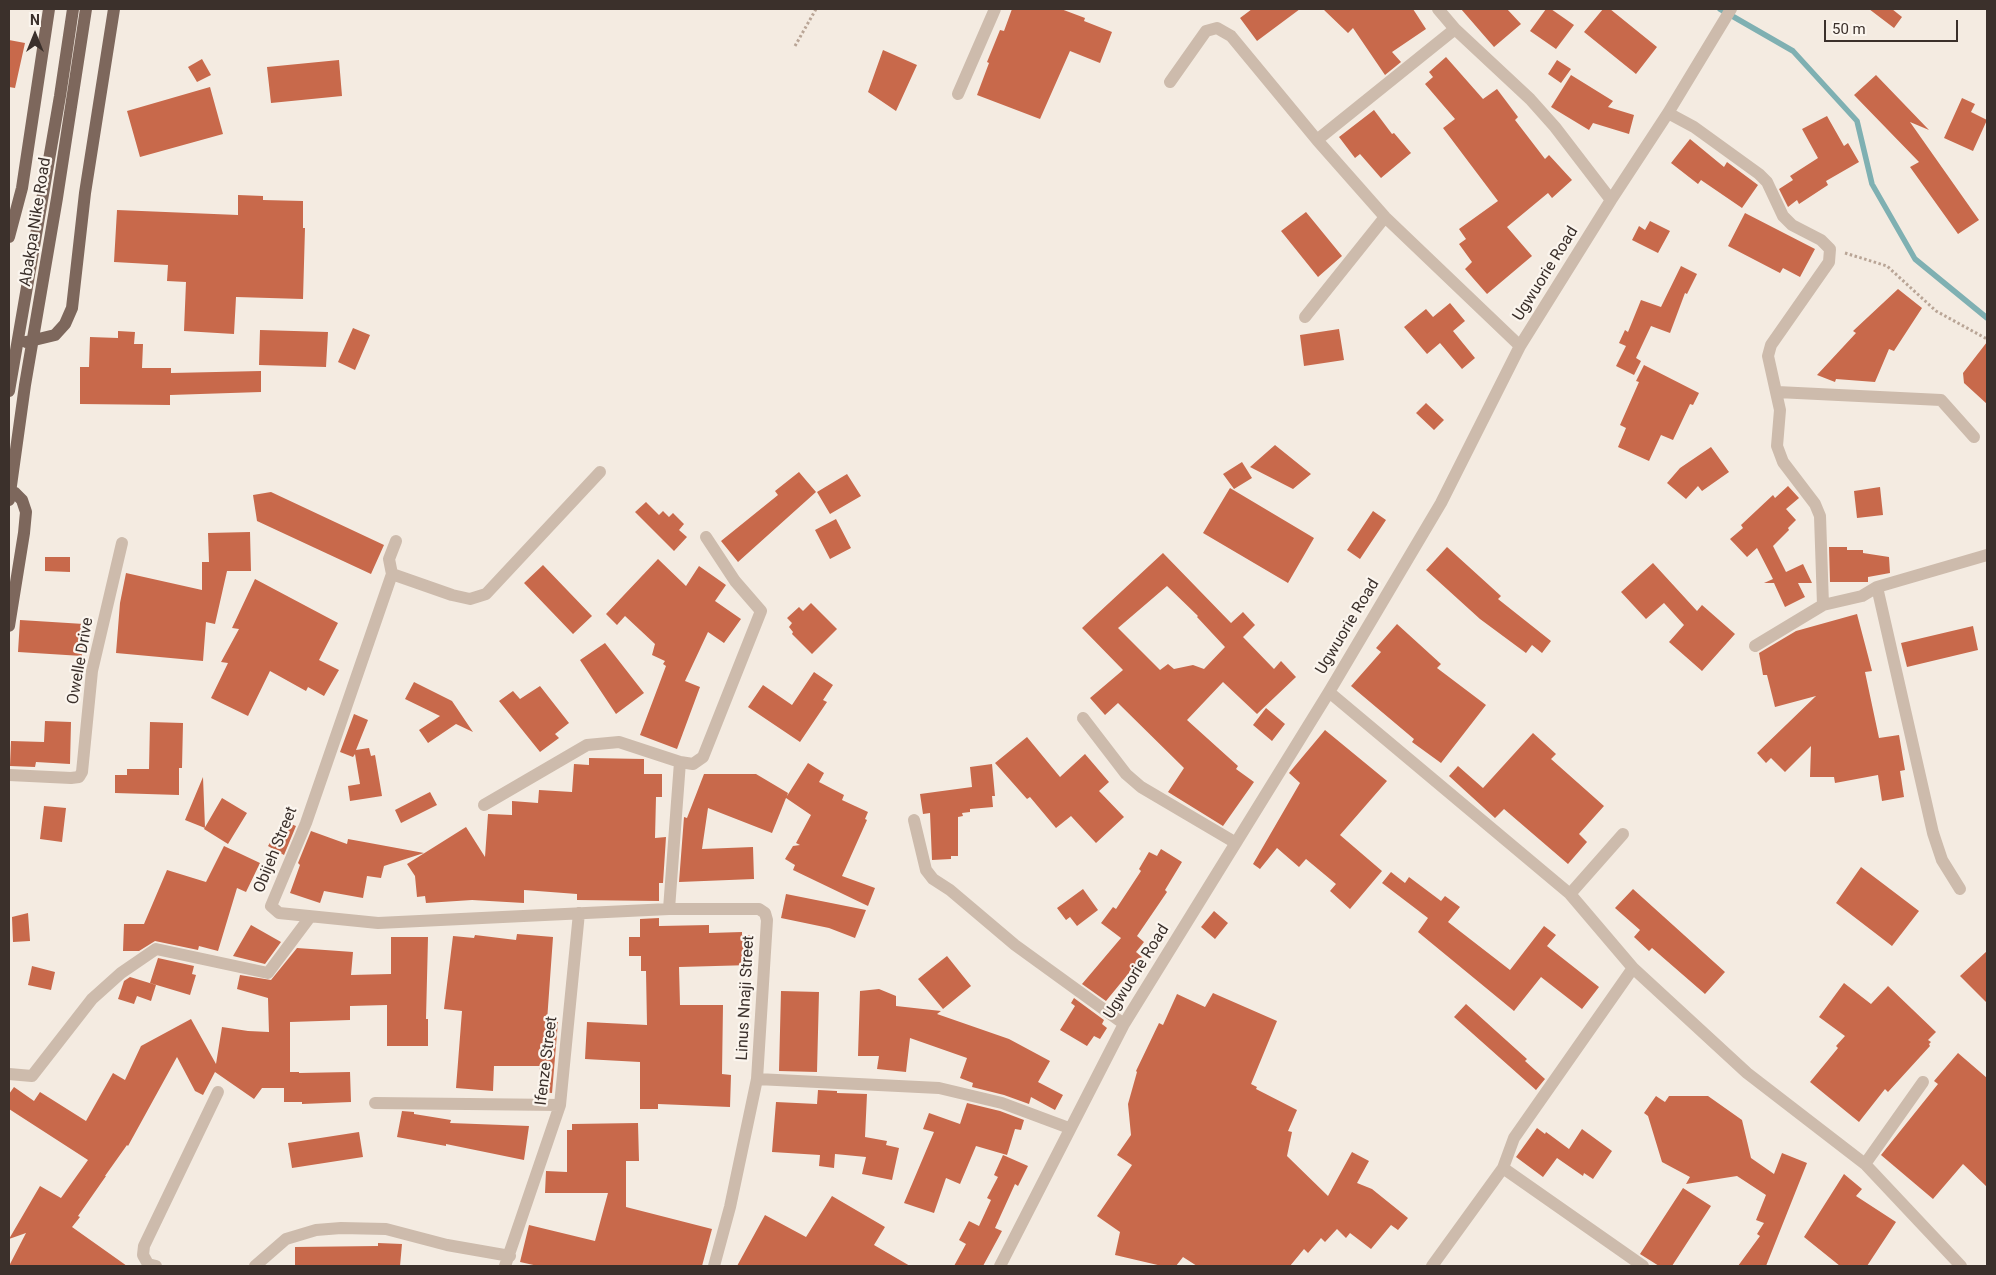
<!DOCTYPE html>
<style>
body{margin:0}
#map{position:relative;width:1996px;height:1275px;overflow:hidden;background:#f4ebe1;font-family:Roboto,sans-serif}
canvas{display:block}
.frame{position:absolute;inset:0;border:10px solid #3b302b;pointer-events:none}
.north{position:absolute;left:10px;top:10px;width:50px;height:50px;-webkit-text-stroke:4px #fbf5ee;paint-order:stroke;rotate:0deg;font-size:14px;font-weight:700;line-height:20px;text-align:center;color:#3b302b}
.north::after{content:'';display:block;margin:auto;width:18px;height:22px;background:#3b302b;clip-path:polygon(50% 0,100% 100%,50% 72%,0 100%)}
.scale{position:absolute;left:1824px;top:20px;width:134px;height:22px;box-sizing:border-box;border:2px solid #3b302b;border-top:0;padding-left:6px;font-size:15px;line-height:18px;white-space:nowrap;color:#3b302b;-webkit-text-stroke:4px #fbf5ee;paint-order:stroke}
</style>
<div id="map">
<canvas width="1996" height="1275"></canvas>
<div class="frame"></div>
<div class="north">N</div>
<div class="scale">50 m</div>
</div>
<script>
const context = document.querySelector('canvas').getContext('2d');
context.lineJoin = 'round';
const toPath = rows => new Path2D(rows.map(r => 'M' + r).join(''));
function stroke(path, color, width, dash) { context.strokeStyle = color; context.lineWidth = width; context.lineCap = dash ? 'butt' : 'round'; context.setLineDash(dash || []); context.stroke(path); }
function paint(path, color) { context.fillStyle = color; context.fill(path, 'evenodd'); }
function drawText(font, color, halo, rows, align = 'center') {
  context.font = font + ' Roboto,sans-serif'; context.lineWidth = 4.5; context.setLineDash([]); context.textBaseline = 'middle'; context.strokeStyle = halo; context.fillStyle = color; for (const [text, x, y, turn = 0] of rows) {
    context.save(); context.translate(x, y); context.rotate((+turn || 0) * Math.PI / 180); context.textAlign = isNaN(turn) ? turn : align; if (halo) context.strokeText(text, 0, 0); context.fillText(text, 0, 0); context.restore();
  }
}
const stream = toPath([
 [1720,9,1793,51,1857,121,1872,184,1915,259,1987,318]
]);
const building = toPath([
 [1012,9,1061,9,1085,18,1084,21,1112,32,1100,63,1070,51,1040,119,977,95,989,63,987,62,1000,30,1004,31],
 [1252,9,1300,9,1257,41,1240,18],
 [1323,9,1413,9,1426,29,1392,52,1401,62,1385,75,1353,28,1348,33],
 [1461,9,1507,9,1521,24,1494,47],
 [1546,9,1551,9,1574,25,1556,49,1530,31],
 [1603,9,1610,9,1657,47,1636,74,1584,32],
 [1869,9,1892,9,1902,17,1894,28],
 [9,40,25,43,15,88,9,87],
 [883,50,917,65,896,111,868,92],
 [1446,57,1483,99,1497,89,1518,117,1515,120,1545,159,1549,155,1572,180,1552,198,1548,193,1507,227,1532,256,1487,294,1465,269,1472,262,1459,244,1466,239,1459,229,1498,201,1443,128,1455,119,1425,84,1433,77,1429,72],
 [202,59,211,75,197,82,188,67],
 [339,60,342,96,271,103,267,67],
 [1557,60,1571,69,1561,83,1548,74],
 [1571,75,1613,101,1608,107,1634,115,1629,134,1593,123,1589,130,1551,107],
 [1876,75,1929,130,1910,122,1979,220,1958,234,1910,167,1919,162,1854,95],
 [210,87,223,134,140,157,127,111],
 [1962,98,1975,104,1971,112,1987,120,1973,151,1944,138],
 [1374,110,1392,134,1394,133,1411,153,1381,178,1360,154,1355,158,1339,137],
 [1827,116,1844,146,1848,143,1859,162,1826,181,1828,185,1799,204,1797,200,1788,207,1779,189,1793,180,1790,176,1818,158,1802,129],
 [1690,139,1724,167,1727,162,1758,185,1742,208,1701,180,1698,184,1671,163],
 [238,195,263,196,263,200,303,201,303,228,305,228,303,299,236,297,234,334,184,331,186,282,167,281,168,265,114,262,117,210,238,215],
 [1306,212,1342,256,1318,277,1281,231],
 [1745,213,1815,249,1800,277,1783,268,1780,273,1728,246],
 [1650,221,1670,231,1658,253,1632,240,1639,226,1645,230],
 [1681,266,1697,274,1687,294,1685,293,1670,333,1651,326,1636,358,1641,361,1634,375,1616,366,1626,346,1619,343,1625,330,1628,332,1641,300,1661,307],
 [1898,289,1922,308,1894,351,1889,349,1875,382,1836,379,1835,382,1817,375,1856,333,1853,331],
 [1450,303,1465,321,1453,331,1475,358,1462,369,1440,343,1427,354,1404,327,1426,309,1433,317],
 [353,328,370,335,355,370,338,362],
 [1339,329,1344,360,1304,366,1300,335],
 [260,330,328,332,326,367,259,365],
 [118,331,135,332,134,344,143,344,142,368,171,368,171,373,261,371,261,392,170,395,170,405,80,404,80,367,89,367,90,337,118,338],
 [1987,342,1987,404,1964,383,1963,373],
 [1644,365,1699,393,1693,405,1690,404,1673,440,1661,435,1649,461,1618,447,1626,428,1620,425,1639,382,1636,381],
 [1426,403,1444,420,1434,430,1416,413],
 [1275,445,1311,474,1293,489,1250,467],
 [1711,447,1729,472,1702,491,1698,486,1686,499,1667,483,1680,468],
 [1242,462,1252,478,1234,489,1223,474],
 [799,472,816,492,738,562,721,541,778,495,775,491],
 [847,474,861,496,830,514,817,492],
 [1788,486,1799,498,1786,509,1796,520,1788,528,1789,530,1773,546,1786,572,1803,564,1812,583,1798,583,1805,597,1785,607,1774,583,1764,583,1773,579,1757,548,1747,557,1730,539,1743,528,1741,525,1773,495,1775,498],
 [1880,487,1883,515,1857,518,1854,491],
 [1230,488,1314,538,1288,583,1203,533],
 [271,492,384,545,371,574,257,521,253,495],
 [646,502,659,515,663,511,669,517,673,513,684,524,679,530,687,537,674,551,635,512],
 [1373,511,1386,520,1360,559,1347,550],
 [836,519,851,548,830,559,815,530],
 [250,532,251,571,227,571,215,624,206,622,203,661,116,653,120,603,126,573,202,590,202,562,209,562,208,533],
 [1447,547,1501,596,1498,599,1551,641,1542,653,1532,645,1526,653,1480,619,1426,570],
 [1829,547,1847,547,1847,550,1863,550,1863,553,1889,557,1890,573,1868,577,1868,582,1830,582],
 [1163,553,1231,623,1243,612,1255,625,1243,637,1274,669,1281,661,1296,677,1257,714,1223,682,1187,720,1238,766,1236,769,1254,782,1223,826,1168,792,1184,768,1118,703,1105,715,1090,698,1123,670,1082,628],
 [1167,586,1198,616,1197,617,1225,647,1204,669,1193,665,1174,669,1168,664,1160,670,1118,628],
 [45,557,70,557,70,572,45,571],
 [658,559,686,586,699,566,726,585,715,601,741,619,724,643,708,632,685,681,700,687,677,749,640,735,666,666,663,664,665,661,652,655,655,644,625,616,617,625,606,614],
 [1653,563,1697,611,1702,605,1735,634,1702,671,1669,642,1684,625,1664,603,1646,619,1621,592],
 [543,565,592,616,573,634,524,583],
 [255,579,338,623,319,660,339,670,324,696,308,687,306,691,270,671,248,716,211,698,228,663,221,662,239,629,232,628],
 [811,603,837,629,812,654,792,634,793,632,789,627,792,623,787,618,799,607,803,611],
 [1857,614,1872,671,1865,672,1879,738,1899,735,1905,770,1900,771,1904,797,1882,801,1878,775,1835,783,1834,777,1810,777,1811,746,1785,772,1771,758,1766,763,1757,753,1816,696,1775,707,1767,675,1763,675,1759,653,1796,631],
 [20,620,84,624,82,656,18,652],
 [1397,624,1441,664,1437,668,1486,705,1441,763,1412,742,1414,739,1351,686,1381,652,1376,648],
 [1973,626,1978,650,1907,667,1901,643],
 [605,643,644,693,616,714,580,660],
 [814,672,833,685,823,700,827,702,800,742,748,707,763,685,792,705],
 [414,682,452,701,473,732,456,724,428,743,419,730,440,716,405,699],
 [540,686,569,723,555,734,559,738,540,752,499,701,513,691,520,699],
 [1266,708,1285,724,1272,741,1253,725],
 [354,714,368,720,356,750,369,748,371,756,375,755,382,796,350,801,348,786,360,784,355,754,353,757,340,752],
 [45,721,71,722,70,764,36,762,35,767,10,766,11,741,44,742],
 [150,722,183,723,182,768,179,768,179,795,115,793,115,775,127,775,127,769,149,769],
 [1325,730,1387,781,1340,835,1382,871,1350,909,1330,891,1336,884,1306,859,1299,867,1277,848,1260,869,1253,864,1300,783,1289,773],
 [1533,733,1556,754,1551,759,1604,806,1579,834,1587,842,1568,864,1504,809,1495,818,1449,776,1458,766,1483,788],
 [1027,737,1060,777,1085,754,1109,782,1099,791,1124,817,1096,843,1071,816,1056,828,1030,797,1027,799,995,763],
 [589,758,644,759,644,774,662,774,662,797,656,797,655,838,666,837,663,883,659,883,659,901,577,900,577,894,524,890,524,903,472,900,426,903,425,896,417,897,415,876,407,864,466,827,485,857,488,814,512,815,512,801,538,803,539,790,572,792,574,764,589,765],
 [808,763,824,773,819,782,844,795,842,800,868,812,865,819,867,820,842,876,875,888,868,906,793,870,795,865,785,859,793,846,800,845,796,843,811,815,786,798,772,833,708,808,702,849,753,847,754,879,679,882,684,817,687,818,704,774,756,774,788,793,787,796],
 [992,764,995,796,992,796,993,807,970,809,970,812,962,813,963,816,958,817,958,856,951,856,951,859,932,860,930,813,923,814,920,794,972,787,970,767],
 [203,777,205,828,185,820],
 [430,792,437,805,401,823,395,810],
 [222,798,247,813,228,844,204,829],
 [44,806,66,808,62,842,40,839],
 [283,821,296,826,284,855,268,846],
 [311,831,347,844,348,839,424,853,384,866,381,878,367,876,363,898,324,891,320,903,290,893,300,865,298,863],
 [224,846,260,863,246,892,237,888,218,951,199,946,198,950,155,941,139,951,123,951,124,924,144,924,167,870,206,882],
 [1161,849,1182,862,1165,890,1167,892,1137,936,1144,942,1136,952,1142,957,1106,1001,1082,984,1121,938,1101,923,1113,907,1116,909,1141,871,1139,869,1149,852,1157,856],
 [1861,867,1919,911,1892,946,1836,903],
 [1391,872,1405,883,1409,877,1441,901,1445,896,1460,907,1448,922,1510,970,1544,926,1556,935,1547,946,1599,987,1582,1009,1541,977,1514,1011,1418,932,1428,918,1382,883],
 [1083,889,1098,910,1077,926,1070,917,1066,920,1057,908],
 [1633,889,1725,972,1705,994,1652,948,1649,951,1634,937,1640,930,1615,908],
 [786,894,866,910,855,938,829,928,781,918],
 [1214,911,1228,923,1215,939,1201,927],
 [28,913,30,941,13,942,12,917],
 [659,918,659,926,709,925,709,933,742,932,742,935,751,935,752,965,679,967,680,1005,723,1005,722,1074,731,1075,730,1107,658,1104,658,1109,640,1109,640,1062,585,1059,587,1022,647,1025,646,971,641,971,641,956,629,956,629,937,640,937,640,919],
 [251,925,281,942,265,964,233,956],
 [517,934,553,937,547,1021,558,1022,552,1093,538,1092,540,1066,494,1066,493,1091,456,1088,462,1011,444,1009,453,936,474,938,475,935,516,940],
 [391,937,428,937,426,1019,428,1019,428,1046,387,1046,387,1005,350,1006,350,1020,290,1022,290,1072,299,1072,299,1073,350,1072,351,1102,302,1104,302,1102,284,1102,284,1088,262,1088,254,1099,215,1072,203,1095,195,1091,177,1057,128,1146,127,1145,105,1176,106,1176,78,1216,80,1217,72,1227,127,1266,9,1266,26,1233,9,1239,40,1186,61,1198,88,1160,9,1109,9,1094,14,1087,34,1101,40,1092,86,1121,113,1073,125,1080,141,1046,191,1019,216,1064,222,1027,248,1031,269,1032,268,998,237,989,240,975,271,980,297,948,353,952,351,975,391,974],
 [1987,951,1987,1003,1960,976],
 [947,956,971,986,943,1009,918,979],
 [158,958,194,966,192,974,196,975,190,995,150,983],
 [32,966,55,972,51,990,28,985],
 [130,977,156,985,151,1001,137,996,134,1004,118,999,124,981],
 [1844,983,1871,1004,1888,986,1936,1032,1928,1040,1931,1042,1929,1044,1930,1046,1888,1092,1885,1089,1859,1122,1810,1082,1838,1048,1836,1046,1845,1036,1819,1017],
 [879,989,896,996,896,1006,941,1011,937,1014,1009,1039,1050,1061,1038,1082,1063,1095,1055,1110,1031,1097,1029,1104,1004,1095,972,1087,973,1083,960,1078,967,1058,910,1038,906,1072,877,1069,879,1056,858,1056,860,991],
 [781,991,819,992,817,1072,779,1071],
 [1213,993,1277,1021,1251,1084,1257,1087,1256,1089,1297,1110,1288,1131,1292,1132,1287,1156,1328,1196,1352,1152,1369,1161,1357,1183,1372,1189,1408,1218,1398,1230,1391,1225,1371,1249,1350,1233,1346,1238,1337,1229,1325,1242,1321,1238,1308,1253,1304,1249,1290,1266,1197,1266,1183,1257,1176,1266,1162,1266,1115,1255,1120,1232,1097,1216,1132,1165,1117,1155,1131,1135,1128,1104,1137,1072,1136,1071,1159,1023,1163,1025,1177,994,1205,1007],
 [1074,998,1104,1020,1102,1024,1107,1028,1100,1039,1094,1036,1087,1046,1060,1030,1075,1006,1071,1003],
 [1466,1004,1527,1059,1525,1061,1545,1079,1536,1090,1454,1017],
 [1958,1053,1987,1078,1987,1187,1963,1164,1933,1199,1881,1155,1938,1084,1934,1081],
 [818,1090,837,1091,837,1093,867,1094,865,1137,887,1141,886,1145,899,1148,892,1180,862,1174,866,1157,835,1154,834,1168,819,1166,820,1155,772,1152,776,1102,817,1104],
 [1656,1096,1665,1102,1669,1096,1708,1096,1742,1120,1751,1158,1774,1174,1782,1153,1807,1163,1766,1266,1738,1266,1760,1236,1757,1234,1764,1223,1756,1220,1766,1195,1737,1176,1686,1184,1690,1177,1662,1162,1648,1116,1644,1113],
 [967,1103,1000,1111,1024,1120,1021,1130,1015,1129,1007,1155,976,1146,960,1184,946,1178,934,1213,904,1203,934,1132,923,1129,929,1113,960,1124],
 [402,1111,414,1112,414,1114,451,1120,450,1123,529,1126,524,1160,446,1144,446,1146,397,1137],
 [638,1123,639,1161,626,1161,626,1207,712,1229,702,1266,538,1266,520,1262,529,1225,595,1241,608,1193,545,1193,546,1171,567,1172,567,1130,572,1130,572,1124],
 [1537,1128,1545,1134,1546,1132,1569,1149,1582,1129,1612,1151,1593,1179,1584,1173,1583,1176,1557,1158,1543,1177,1516,1157],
 [359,1132,363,1157,292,1168,288,1143],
 [1003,1155,1028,1166,1018,1186,1015,1184,995,1228,1002,1231,983,1266,954,1266,966,1244,959,1240,969,1221,979,1226,991,1200,987,1198,998,1177,994,1175],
 [1844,1174,1862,1189,1856,1196,1896,1222,1867,1266,1840,1266,1804,1237],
 [1683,1188,1711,1206,1672,1266,1659,1266,1640,1254],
 [832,1196,885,1227,874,1245,910,1266,737,1266,765,1215,806,1237],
 [378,1243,402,1244,400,1266,295,1266,295,1247,378,1246]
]);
const path = toPath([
 [795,46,816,9],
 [1845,253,1887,266,1936,311,1987,339]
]);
const minor = toPath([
 [1438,9,1455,29,1530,99,1555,127,1611,200],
 [1170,82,1206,31,1217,28,1231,36,1317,140,1385,217,1520,346],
 [958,94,995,9],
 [1668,113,1694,127,1759,174,1767,182,1783,216,1792,225,1821,240,1830,249,1829,262,1771,345,1768,356,1780,410,1777,446,1783,462,1815,504,1820,516,1823,605,1862,596,1877,587,1933,833,1942,860,1960,889],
 [1317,140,1455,29],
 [1305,317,1385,217],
 [1777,392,1941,400,1974,437],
 [396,541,389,559,392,574,306,823,271,906,279,913,378,923,669,909,759,909,765,913,767,920,757,1079,730,1207,714,1266],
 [392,574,452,595,470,599,486,594,600,472],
 [1877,587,1987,555],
 [1755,646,1823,605],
 [1329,692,1570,894,1633,968,1747,1073,1865,1164,1961,1266],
 [1083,718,1126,774,1141,787,1236,843],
 [9,775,71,778,79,777,82,772,92,671,122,543],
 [484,805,587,745,619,742,680,762,693,764,703,757,761,611,735,581,706,537],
 [914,820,926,870,933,879,950,890,1015,945,1124,1024],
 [1570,894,1623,834],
 [669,909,680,762],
 [9,1074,32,1076,92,999,121,973,156,949,268,973,310,917],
 [757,1079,939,1088,1002,1103,1069,1128],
 [375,1103,560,1105],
 [1865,1164,1923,1082],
 [1503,1168,1643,1266],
 [156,1266,148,1264,143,1255,144,1246,218,1092],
 [255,1266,286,1239,316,1230,341,1228,386,1229,447,1245,510,1256],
 [505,1266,560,1105,579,913],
 [1000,1266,1124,1024,1329,692,1441,503,1520,346,1611,200,1668,113,1731,9],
 [1432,1266,1503,1168,1514,1138,1633,968]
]);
const major = toPath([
 [9,237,22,188,49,9],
 [26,342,55,335,65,324,72,308,85,193,114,9],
 [9,391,60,96,73,9],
 [9,491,15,493,22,500,26,512,24,533,9,626],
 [9,500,25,385,57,198,86,9]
]);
const streetNames = [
 ["Abakpa Nike Road",36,222,-81],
 ["Ugwuorie Road",1546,274,-58],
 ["Ugwuorie Road",1348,627,-59],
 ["Owelle Drive",81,661,-80],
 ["Obijeh Street",276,850,-68],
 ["Ugwuorie Road",1137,972,-58],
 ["Linus Nnaji Street",746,998,-87],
 ["Ifenze Street",547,1061,-83]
];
stroke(stream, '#7fb0b2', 5.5);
paint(building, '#c8694b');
stroke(path, '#b9a596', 3, [2.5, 2.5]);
stroke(minor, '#cdbbac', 12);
stroke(major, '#7d675c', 12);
drawText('16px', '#3b302b', '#fbf5ee', streetNames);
</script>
